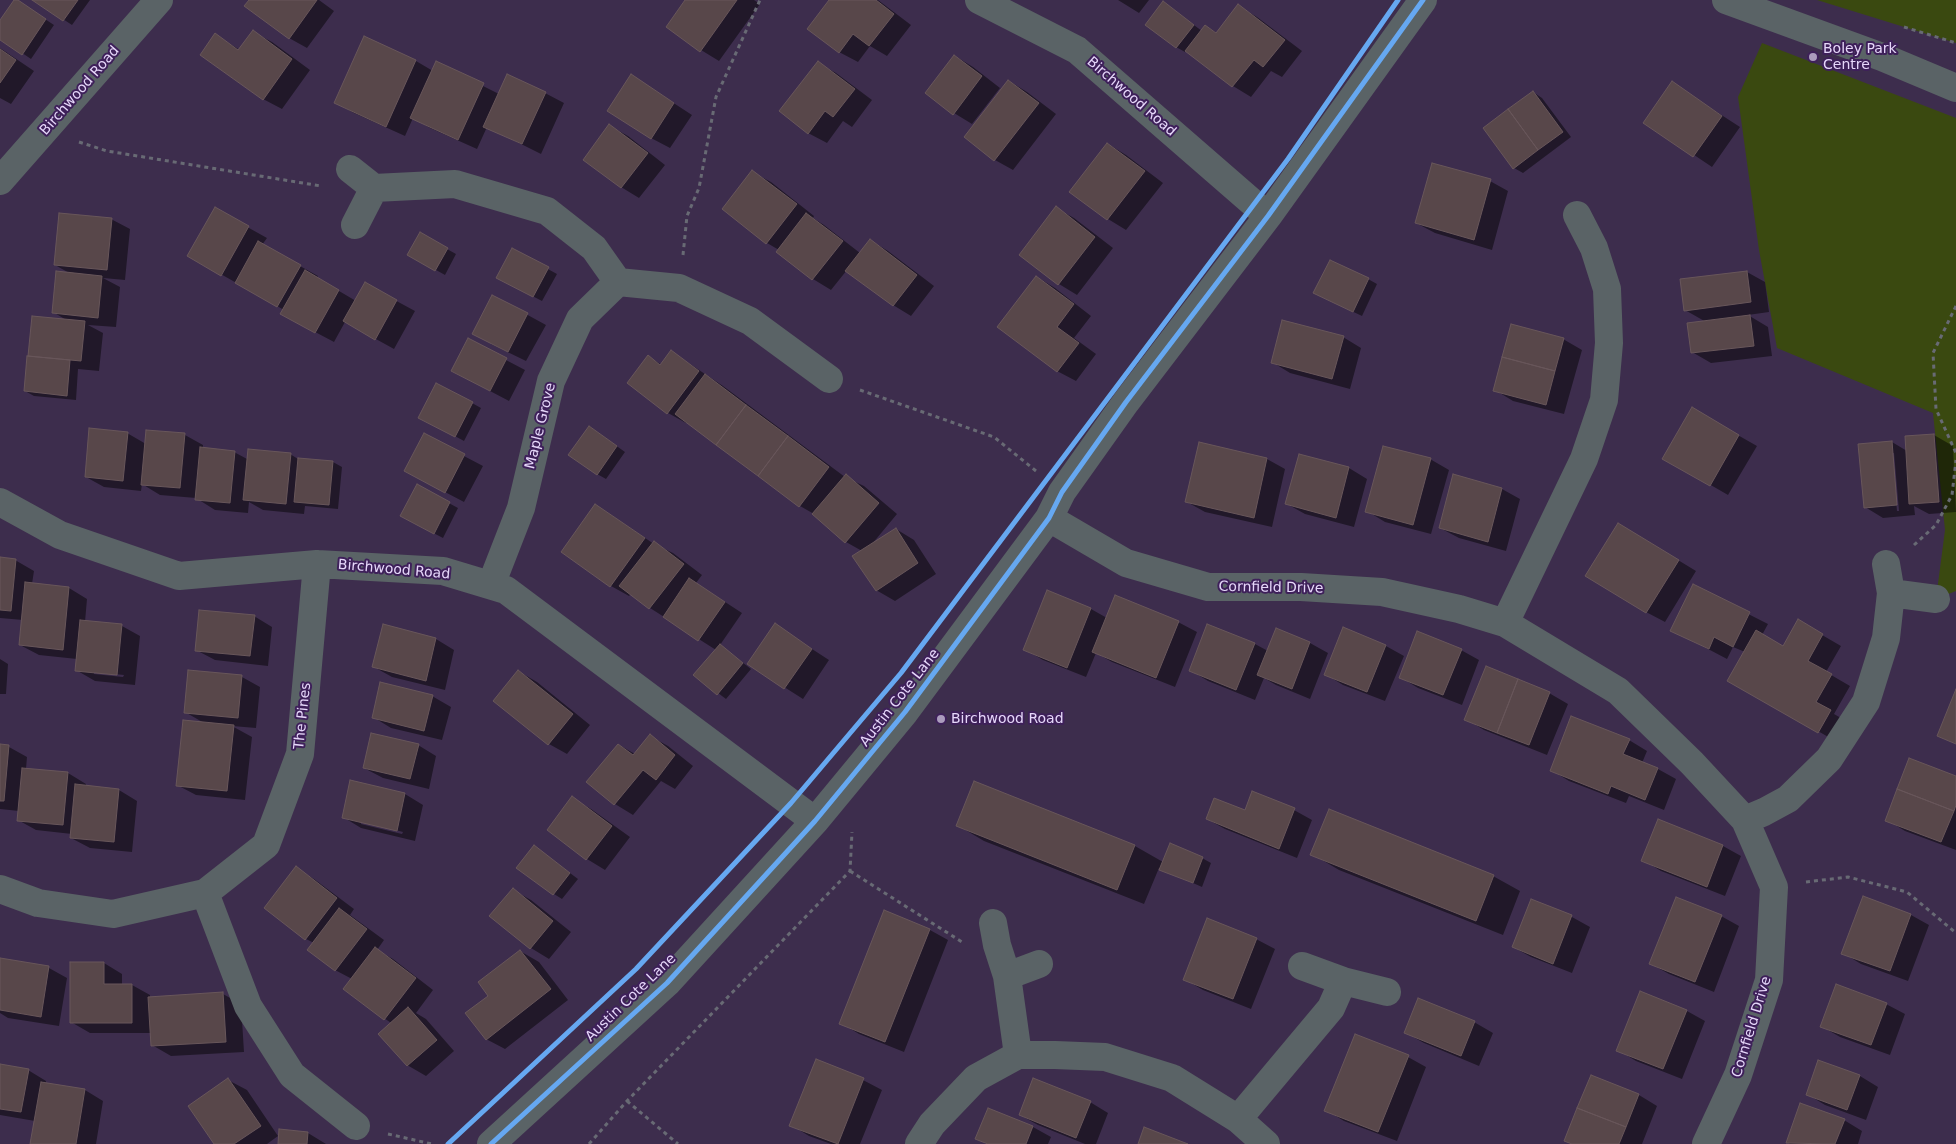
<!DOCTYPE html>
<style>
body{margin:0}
canvas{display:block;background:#3d2d4d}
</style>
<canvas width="1956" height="1144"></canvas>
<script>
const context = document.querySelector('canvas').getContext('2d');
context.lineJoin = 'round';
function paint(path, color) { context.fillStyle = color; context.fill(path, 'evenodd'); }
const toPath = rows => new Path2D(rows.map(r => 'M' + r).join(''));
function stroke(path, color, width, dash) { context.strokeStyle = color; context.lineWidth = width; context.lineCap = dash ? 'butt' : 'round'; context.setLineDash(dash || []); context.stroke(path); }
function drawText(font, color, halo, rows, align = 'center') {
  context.font = font + ' "DejaVu Sans",sans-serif'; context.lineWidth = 4; context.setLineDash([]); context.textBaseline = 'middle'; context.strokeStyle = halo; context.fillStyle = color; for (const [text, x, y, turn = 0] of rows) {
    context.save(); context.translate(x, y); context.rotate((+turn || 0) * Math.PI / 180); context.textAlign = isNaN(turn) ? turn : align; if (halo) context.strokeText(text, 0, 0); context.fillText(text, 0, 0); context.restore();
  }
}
const green = toPath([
 [1817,0,1956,0,1956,43],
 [1762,43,1956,118,1956,591,1936,599,1945,530,1933,413,1777,348,1759,250,1738,97]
]);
const shadow = toPath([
 [16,0,54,25,31,59,0,38,0,23],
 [34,0,90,0,72,25],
 [251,0,319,0,334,11,307,48,289,38],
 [687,0,754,0,760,4,719,61,701,50],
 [831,0,878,0,911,25,887,56,870,46,858,62,839,52],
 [1118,0,1149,0,1139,13],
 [1163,2,1202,31,1205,26,1217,33,1238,6,1257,17,1302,51,1282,77,1271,71,1251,97,1233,86,1187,51,1185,52,1176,47],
 [253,32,272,42,310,70,282,109,263,99,215,35,240,50],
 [365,38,416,61,433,71,437,63,499,94,545,93,564,103,541,154,487,127,477,149,430,128,413,118,405,136,354,113,336,103],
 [0,48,34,71,11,104,0,98],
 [955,56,973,67,1000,88,972,124,954,113],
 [818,63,836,73,872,100,852,127,843,121,827,143,808,133],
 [1009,81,1027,92,1056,114,1013,170,995,160,965,137],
 [1672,83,1740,127,1712,167,1645,122],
 [649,87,692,115,670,148,651,138],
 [1533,92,1542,98,1571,137,1523,173,1514,168],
 [610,126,628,136,665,165,639,198,621,187],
 [1108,144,1126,155,1163,183,1126,230,1108,219,1071,191],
 [752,172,771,182,814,216,813,218,824,225,860,253,870,240,888,251,934,286,911,316,893,305,847,270,831,290,813,279,777,252,779,250,767,243,724,209],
 [1490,181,1508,191,1492,250,1435,233,1416,223],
 [1056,208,1074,218,1113,248,1077,295,1059,284,1020,254],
 [215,209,267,238,262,245,318,276,317,278,356,301,365,284,415,311,394,349,345,322,334,342,300,324,284,310,189,256],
 [111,219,130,229,125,280,103,278,120,287,116,327,88,325,103,333,99,371,78,369,76,400,34,396,25,391,35,358,29,355,68,321,53,312,71,274,55,265],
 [420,234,456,254,445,275,409,255],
 [513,250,557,274,542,301,507,283],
 [1747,272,1765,282,1769,312,1748,315,1768,327,1772,356,1711,363,1692,352,1706,322,1685,310],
 [1037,277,1055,288,1091,316,1074,338,1096,354,1076,381,1057,371],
 [1368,279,1377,284,1362,316,1324,298],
 [493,296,546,325,526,361,491,344],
 [1343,337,1361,348,1350,389,1290,373,1272,362],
 [1563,339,1582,350,1564,414,1513,401,1495,390],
 [468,340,525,370,509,401,452,371],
 [672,352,723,386,845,477,864,486,897,514,872,544,896,529,914,540,936,574,895,601,876,590,862,551,846,542,814,514,800,506,688,422,686,423,668,413,629,383,649,357,662,365],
 [472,403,481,408,464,441,429,422],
 [1692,409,1757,446,1728,495,1664,458],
 [590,427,625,452,606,479,597,474],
 [147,431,185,435,203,445,203,449,234,452,249,460,290,454,298,459,333,462,342,467,338,509,305,506,304,514,263,510,249,502,248,513,215,510,196,498,160,495,142,484,141,491,104,487,86,477,127,433,146,444],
 [424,435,483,466,464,502,424,481],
 [1934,435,1953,446,1956,512,1929,514,1914,506,1915,515,1883,518,1865,507,1892,442,1907,451,1906,437],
 [1892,453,1894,453,1899,511,1897,511],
 [1200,444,1267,459,1285,469,1272,527,1205,512,1187,502],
 [1430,459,1449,470,1431,534,1385,522,1367,511],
 [1349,468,1367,479,1354,527,1305,514,1287,504],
 [1454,476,1502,489,1520,499,1506,551,1459,538,1440,528],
 [417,486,458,508,443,538,410,521],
 [596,505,654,544,673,553,702,575,696,583,742,613,720,645,751,669,726,699,718,693,716,650,650,608,631,594,629,596,611,586,563,552],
 [1637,535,1696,571,1665,622,1646,612],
 [0,558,15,560,34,571,32,584,69,588,87,599,85,622,122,626,140,636,135,685,95,681,76,670,77,659,39,655,20,645,23,620,0,618],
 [94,672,124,675,123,677,94,674],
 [1693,586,1768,624,1762,635,1783,648,1798,621,1841,646,1826,672,1850,686,1834,714,1848,722,1837,742,1729,680,1745,652,1733,647,1727,659,1672,630],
 [1047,592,1091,609,1107,618,1178,622,1197,632,1175,687,1112,662,1096,653,1086,677,1043,660,1024,649],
 [254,616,272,627,268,666,215,660,196,650],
 [775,625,829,660,803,699,748,664],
 [1208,625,1255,644,1268,651,1276,630,1310,643,1328,653,1310,699,1276,685,1264,678,1255,700,1208,681,1190,670],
 [383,626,436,639,454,650,445,690,392,677,374,667],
 [1343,629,1386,646,1404,656,1385,701,1343,685,1325,674],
 [1461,650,1479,660,1462,705,1418,688,1400,677],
 [0,659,8,664,6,694,0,694],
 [518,671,537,682,590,725,567,754,549,744],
 [242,677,260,687,256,728,232,726,252,737,245,800,196,795,177,785,204,723,185,712],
 [1549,693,1568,704,1547,755,1484,730,1466,719],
 [432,696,451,707,442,740,391,728,373,717],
 [650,736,668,746,693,766,675,789,661,781,633,815,615,804,588,782,619,745,635,754],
 [1629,740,1647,751,1642,763,1658,769,1676,779,1664,810,1629,796,1626,803,1569,781,1551,770],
 [418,745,436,756,429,789,383,778,364,768],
 [0,746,9,747,27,757,26,769,68,773,86,784,86,787,119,790,137,801,132,852,90,848,71,838,72,834,36,830,18,820,19,811,0,809],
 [1956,777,1956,850,1905,831,1887,820],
 [351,782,405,794,423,805,415,841,361,828,343,817],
 [361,821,403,832,402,834,361,824],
 [572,798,591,809,630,837,605,870,587,859,548,830],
 [1294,810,1312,820,1297,858,1225,829,1207,819,1245,811],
 [1659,821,1723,846,1741,856,1725,896,1661,871,1643,860],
 [957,825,1135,846,1163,862,1202,858,1211,863,1202,887,1159,868,1144,904,984,841],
 [534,846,578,879,562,899,554,894],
 [1312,854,1493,876,1520,891,1503,935,1339,870],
 [296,868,314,879,354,909,350,915,384,940,377,950,393,959,433,990,416,1013,426,1019,454,1051,426,1076,407,1065,391,1023,344,989,352,979,335,970,314,943,306,939],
 [513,890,531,900,571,932,549,959,531,948,491,916],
 [1532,900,1572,917,1590,927,1572,973,1531,957,1513,947],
 [885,912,930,930,948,940,904,1052,859,1034,841,1023],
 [1911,915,1929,925,1908,981,1861,964,1843,953],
 [1721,916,1739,926,1714,992,1669,974,1651,964],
 [1256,939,1275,949,1251,1009,1203,990,1184,979],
 [520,951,539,962,568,1000,505,1049,486,1039,490,996],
 [0,959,49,968,67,978,59,1026,8,1018,0,1013],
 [71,963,104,963,122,974,122,985,132,985,150,995,150,998,223,994,241,1004,244,1052,171,1056,152,1045,152,1033,90,1033,71,1022],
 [1640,993,1687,1011,1705,1021,1682,1079,1636,1061,1618,1050],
 [1886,1004,1905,1014,1890,1055,1840,1037,1821,1026],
 [1474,1022,1493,1033,1479,1066,1424,1043,1406,1033],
 [1408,1057,1426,1067,1397,1141,1344,1121,1326,1110],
 [1819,1062,1860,1076,1878,1087,1866,1120,1825,1105,1807,1094],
 [0,1066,28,1070,46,1081,46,1084,85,1090,103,1101,96,1144,31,1144,35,1121,0,1115],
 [1591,1076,1639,1095,1657,1106,1642,1144,1572,1144],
 [228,1080,247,1090,278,1136,267,1144,216,1144],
 [863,1080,882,1090,860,1144,831,1144,809,1136,791,1125],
 [1090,1102,1108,1113,1096,1144,1085,1144,1038,1125,1020,1115],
 [988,1109,1033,1127,1051,1137,1048,1144,987,1144,977,1138],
 [1844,1120,1862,1131,1858,1144,1790,1144,1787,1142],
 [308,1133,326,1144,279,1144]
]);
const building = toPath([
 [14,0,18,0,46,19,22,55,0,40,0,20,14,0],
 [32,0,78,0,63,21,32,0],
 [249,0,317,0,289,39,244,6,249,0],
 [685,0,737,0,700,52,666,27,685,0],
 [829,0,876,0,894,14,869,46,853,34,839,53,807,29,829,0],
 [1163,1,1194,25,1176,48,1145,25,1163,1],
 [1238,4,1285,40,1263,67,1254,60,1232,87,1185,51,1205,25,1216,33,1238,4],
 [253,30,292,59,263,100,200,55,215,33,238,50,253,30],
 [364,36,416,60,386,127,334,103,364,36],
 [0,49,16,60,0,83,0,49],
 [954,55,982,76,953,115,925,93,954,55],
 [436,61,484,83,458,140,410,118,436,61],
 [818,61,855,89,833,117,825,111,808,134,779,111,818,61],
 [507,74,546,92,522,144,483,127,507,74],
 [631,74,674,103,651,139,607,111,631,74],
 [1008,80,1039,103,994,161,964,137,1008,80],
 [1672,81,1722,116,1693,157,1643,123,1672,81],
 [1533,91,1563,132,1538,150,1508,109,1533,91],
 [1508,109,1538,150,1513,169,1483,128,1508,109],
 [609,124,648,153,621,188,583,160,609,124],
 [1107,143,1145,171,1107,220,1069,192,1107,143],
 [1432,163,1491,179,1474,240,1415,223,1432,163],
 [752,170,797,204,766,244,722,209,752,170],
 [1056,206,1095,237,1058,285,1019,255,1056,206],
 [215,207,249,226,221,276,187,256,215,207],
 [59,213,112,218,107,270,54,265,59,213],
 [806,213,843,241,812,280,776,252,806,213],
 [420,232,448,248,435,271,407,255,420,232],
 [870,239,917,275,893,306,845,271,870,239],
 [258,241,301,265,277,307,235,283,258,241],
 [512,248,549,267,533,297,496,278,512,248],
 [1330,260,1369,278,1353,312,1313,293,1330,260],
 [305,270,339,290,315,333,280,314,305,270],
 [56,271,102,276,98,318,52,313,56,271],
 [1747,271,1751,302,1684,311,1680,279,1747,271],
 [1036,276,1074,304,1057,327,1079,343,1057,372,997,327,1036,276],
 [365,282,397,300,375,340,343,321,365,282],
 [492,295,528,313,508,352,472,334,492,295],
 [1750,315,1754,346,1691,353,1687,323,1750,315],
 [32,316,85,321,81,361,28,356,32,316],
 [1282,320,1344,336,1332,379,1271,363,1282,320],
 [1511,324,1564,338,1555,371,1502,357,1511,324],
 [468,338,507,358,490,391,451,371,468,338],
 [671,350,699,371,667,414,627,383,648,355,660,365,671,350],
 [27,356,70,360,67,396,24,391,27,356],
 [1502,357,1555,371,1546,405,1493,391,1502,357],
 [705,374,746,405,716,445,675,414,705,374],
 [436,383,473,402,455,437,418,418,436,383],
 [746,405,788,436,758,476,716,445,746,405],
 [1692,407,1739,435,1710,486,1662,459,1692,407],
 [589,426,617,446,597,475,568,455,589,426],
 [89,428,128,432,123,481,85,477,89,428],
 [146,430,185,433,180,488,141,485,146,430],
 [424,433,465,454,445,493,404,471,424,433],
 [1934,434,1939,502,1909,504,1905,436,1934,434],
 [788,436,829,467,799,507,758,476,788,436],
 [1892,441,1897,505,1864,508,1858,444,1892,441],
 [1199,442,1267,458,1254,518,1185,502,1199,442],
 [1383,446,1431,458,1413,525,1365,512,1383,446],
 [200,447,235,451,230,503,195,500,200,447],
 [248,449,291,453,286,504,243,500,248,449],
 [1299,454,1349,467,1336,518,1285,504,1299,454],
 [298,458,333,461,329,505,294,502,298,458],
 [846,474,879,503,845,543,812,514,846,474],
 [1453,474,1502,488,1488,542,1439,528,1453,474],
 [417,484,450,502,434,534,400,516,417,484],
 [595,504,645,538,610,587,561,552,595,504],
 [1618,523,1679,560,1646,613,1585,576,1618,523],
 [896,528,918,563,876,591,852,556,896,528],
 [654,541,684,564,649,609,619,586,654,541],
 [0,557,16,559,11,611,0,610,0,557],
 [689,578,725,602,698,641,663,617,689,578],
 [25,582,69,587,63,650,19,645,25,582],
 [1693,584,1750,612,1733,647,1714,637,1709,649,1670,631,1693,584],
 [1047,590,1091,608,1067,668,1023,650,1047,590],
 [1115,595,1179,621,1156,678,1092,652,1115,595],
 [199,610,255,615,250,656,195,651,199,610],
 [1798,619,1823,634,1808,661,1832,674,1816,702,1831,710,1818,733,1727,681,1756,630,1783,646,1798,619],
 [80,620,122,624,117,675,75,671,80,620],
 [775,623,812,649,784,689,747,664,775,623],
 [383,624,436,638,426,681,372,667,383,624],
 [1207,624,1255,643,1236,690,1189,671,1207,624],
 [1343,627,1386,645,1367,692,1324,675,1343,627],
 [1276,628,1310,642,1292,689,1257,675,1276,628],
 [1417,631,1462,649,1443,695,1399,678,1417,631],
 [720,644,743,663,717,695,693,675,720,644],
 [1486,666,1518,679,1497,733,1464,720,1486,666],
 [188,670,242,675,238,718,184,713,188,670],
 [518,670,573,714,548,745,493,701,518,670],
 [1518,679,1550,692,1529,745,1497,733,1518,679],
 [380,682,433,695,424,731,372,718,380,682],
 [1956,689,1956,744,1937,736,1956,689],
 [1571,716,1630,739,1623,754,1658,768,1645,800,1611,786,1608,794,1550,771,1571,716],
 [183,720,234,725,227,791,176,786,183,720],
 [371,733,419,744,410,779,363,768,371,733],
 [650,734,675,755,656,780,643,770,614,805,586,782,618,744,633,755,650,734],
 [0,744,9,745,4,801,0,801,0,744],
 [1909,758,1956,776,1956,805,1954,811,1897,789,1909,758],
 [22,768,68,772,63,825,17,821,22,768],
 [350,780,405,793,397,831,342,818,350,780],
 [974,781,1135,845,1117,890,956,826,974,781],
 [75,784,119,789,114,842,70,838,75,784],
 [1897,789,1954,811,1941,842,1885,821,1897,789],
 [1252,791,1295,808,1279,849,1206,819,1214,798,1245,810,1252,791],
 [572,796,612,826,586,860,547,830,572,796],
 [1329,809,1494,875,1476,921,1310,855,1329,809],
 [1658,819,1723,845,1707,887,1641,861,1658,819],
 [1170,843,1203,857,1193,883,1159,870,1170,843],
 [534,845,570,873,553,895,516,868,534,845],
 [296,866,337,898,305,940,264,908,296,866],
 [513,888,553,921,530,949,489,916,513,888],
 [1863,896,1911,914,1890,971,1841,954,1863,896],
 [1676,897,1722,915,1695,982,1649,964,1676,897],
 [1531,899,1572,915,1553,964,1512,947,1531,899],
 [339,908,367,929,335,971,307,950,339,908],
 [884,910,930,929,885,1042,839,1024,884,910],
 [1207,918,1257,938,1233,999,1183,980,1207,918],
 [375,947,416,978,384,1020,343,989,375,947],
 [520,950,551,989,486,1040,465,1013,488,996,478,982,520,950],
 [0,958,49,966,41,1017,0,1010,0,958],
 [70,962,104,962,104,984,132,984,132,1023,70,1023,70,962],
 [1836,984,1887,1003,1871,1045,1820,1027,1836,984],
 [1640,991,1687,1010,1663,1069,1616,1051,1640,991],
 [223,992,226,1042,151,1046,148,997,223,992],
 [1418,998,1475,1021,1461,1056,1404,1033,1418,998],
 [408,1007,437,1040,407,1066,378,1034,408,1007],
 [1355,1034,1409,1055,1378,1132,1324,1111,1355,1034],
 [816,1059,864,1078,838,1144,789,1126,816,1059],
 [1818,1060,1860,1075,1847,1110,1806,1095,1818,1060],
 [0,1064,29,1069,21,1112,0,1109,0,1064],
 [1591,1075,1639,1094,1626,1127,1577,1108,1591,1075],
 [228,1078,261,1126,234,1144,214,1144,188,1106,228,1078],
 [1033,1078,1091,1101,1076,1138,1019,1115,1033,1078],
 [41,1082,85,1089,76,1144,30,1144,41,1082],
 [1800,1103,1845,1119,1835,1144,1786,1143,1800,1103],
 [988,1108,1033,1126,1026,1144,988,1144,975,1139,988,1108],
 [1577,1108,1626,1127,1619,1144,1572,1144,1564,1141,1577,1108],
 [1144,1127,1188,1144,1138,1144,1144,1127],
 [279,1129,308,1132,307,1144,278,1144,279,1129]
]);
const path = toPath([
 [1904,27,1956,43],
 [79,142,107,151,321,186],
 [683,255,687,216,699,188,716,97,760,0],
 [1956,306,1933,353,1936,409,1956,453],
 [860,390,994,437,1036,471],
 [1914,545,1936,525,1952,495,1956,460],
 [850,871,962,942],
 [1806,882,1848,877,1907,892,1956,933],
 [627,1101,678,1144],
 [388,1134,432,1144],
 [589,1144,627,1101,850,871,852,832]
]);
const minor = toPath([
 [979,0,1077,50,1268,216],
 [1726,0,1882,57,1956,88],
 [350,169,374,188,455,184,547,211,594,248,618,282],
 [0,181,159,0],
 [355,225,374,188],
 [0,502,60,535,179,576,317,564,443,571,506,590,815,821],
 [1049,518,1126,563,1208,587,1301,587,1382,592,1459,609,1505,623,1618,691,1692,763,1745,820,1774,887,1769,980,1738,1075,1706,1144],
 [491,585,521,508,551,381,580,319,618,282,679,288,750,321,829,379],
 [1891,593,1936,599],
 [1505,623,1584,459,1604,400,1609,343,1607,289,1594,248,1577,215],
 [1745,820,1764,812,1788,799,1829,759,1866,702,1886,638,1891,593,1886,564],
 [0,889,38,903,113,914,205,893,266,845,300,754,317,564],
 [205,893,248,1006,292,1075,356,1126],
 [993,923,997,945,1007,976,1018,1055],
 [1302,966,1343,981,1387,992],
 [1007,976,1039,964],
 [1238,1119,1331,1008,1343,981],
 [491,1144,667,983,815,821,905,712,1049,518,1062,492,1126,402,1268,216,1423,0],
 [919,1144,932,1124,976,1078,1018,1055,1055,1055,1105,1057,1172,1078,1238,1119,1266,1144]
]);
const cycleway = toPath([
 [448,1144,636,969,791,803,901,673,1288,159,1398,0],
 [491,1144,667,983,815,821,905,712,1049,518,1062,492,1126,402,1268,216,1423,0]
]);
const markers = [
 [1813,57,5,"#ab9cbd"],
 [941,719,5,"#ab9cbd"]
];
const poiNames = [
 ["Boley Park",1823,49],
 ["Centre",1823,65],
 ["Birchwood Road",951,719]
];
const streetNames = [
 ["Birchwood Road",80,91,-49],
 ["Birchwood Road",1131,97,41],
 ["Maple Grove",541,426,-76],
 ["Birchwood Road",394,570,5],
 ["Cornfield Drive",1271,588,1],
 ["Austin Cote Lane",900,698,-52],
 ["The Pines",303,716,-84],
 ["Austin Cote Lane",631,998,-44],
 ["Cornfield Drive",1752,1027,-73]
];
paint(green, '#3a4910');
paint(shadow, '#0007');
paint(building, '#58474a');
stroke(building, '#68565a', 1);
stroke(path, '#686a74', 3, [4, 4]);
stroke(minor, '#5a6366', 28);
stroke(cycleway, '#66a8f1', 5);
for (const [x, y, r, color] of markers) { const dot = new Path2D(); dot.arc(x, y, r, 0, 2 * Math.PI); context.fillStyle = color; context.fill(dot); stroke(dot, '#3e205a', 2); }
drawText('14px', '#e6d7fa', '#3e205a', poiNames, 'left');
drawText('14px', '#e6d7fa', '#3e205a', streetNames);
</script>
